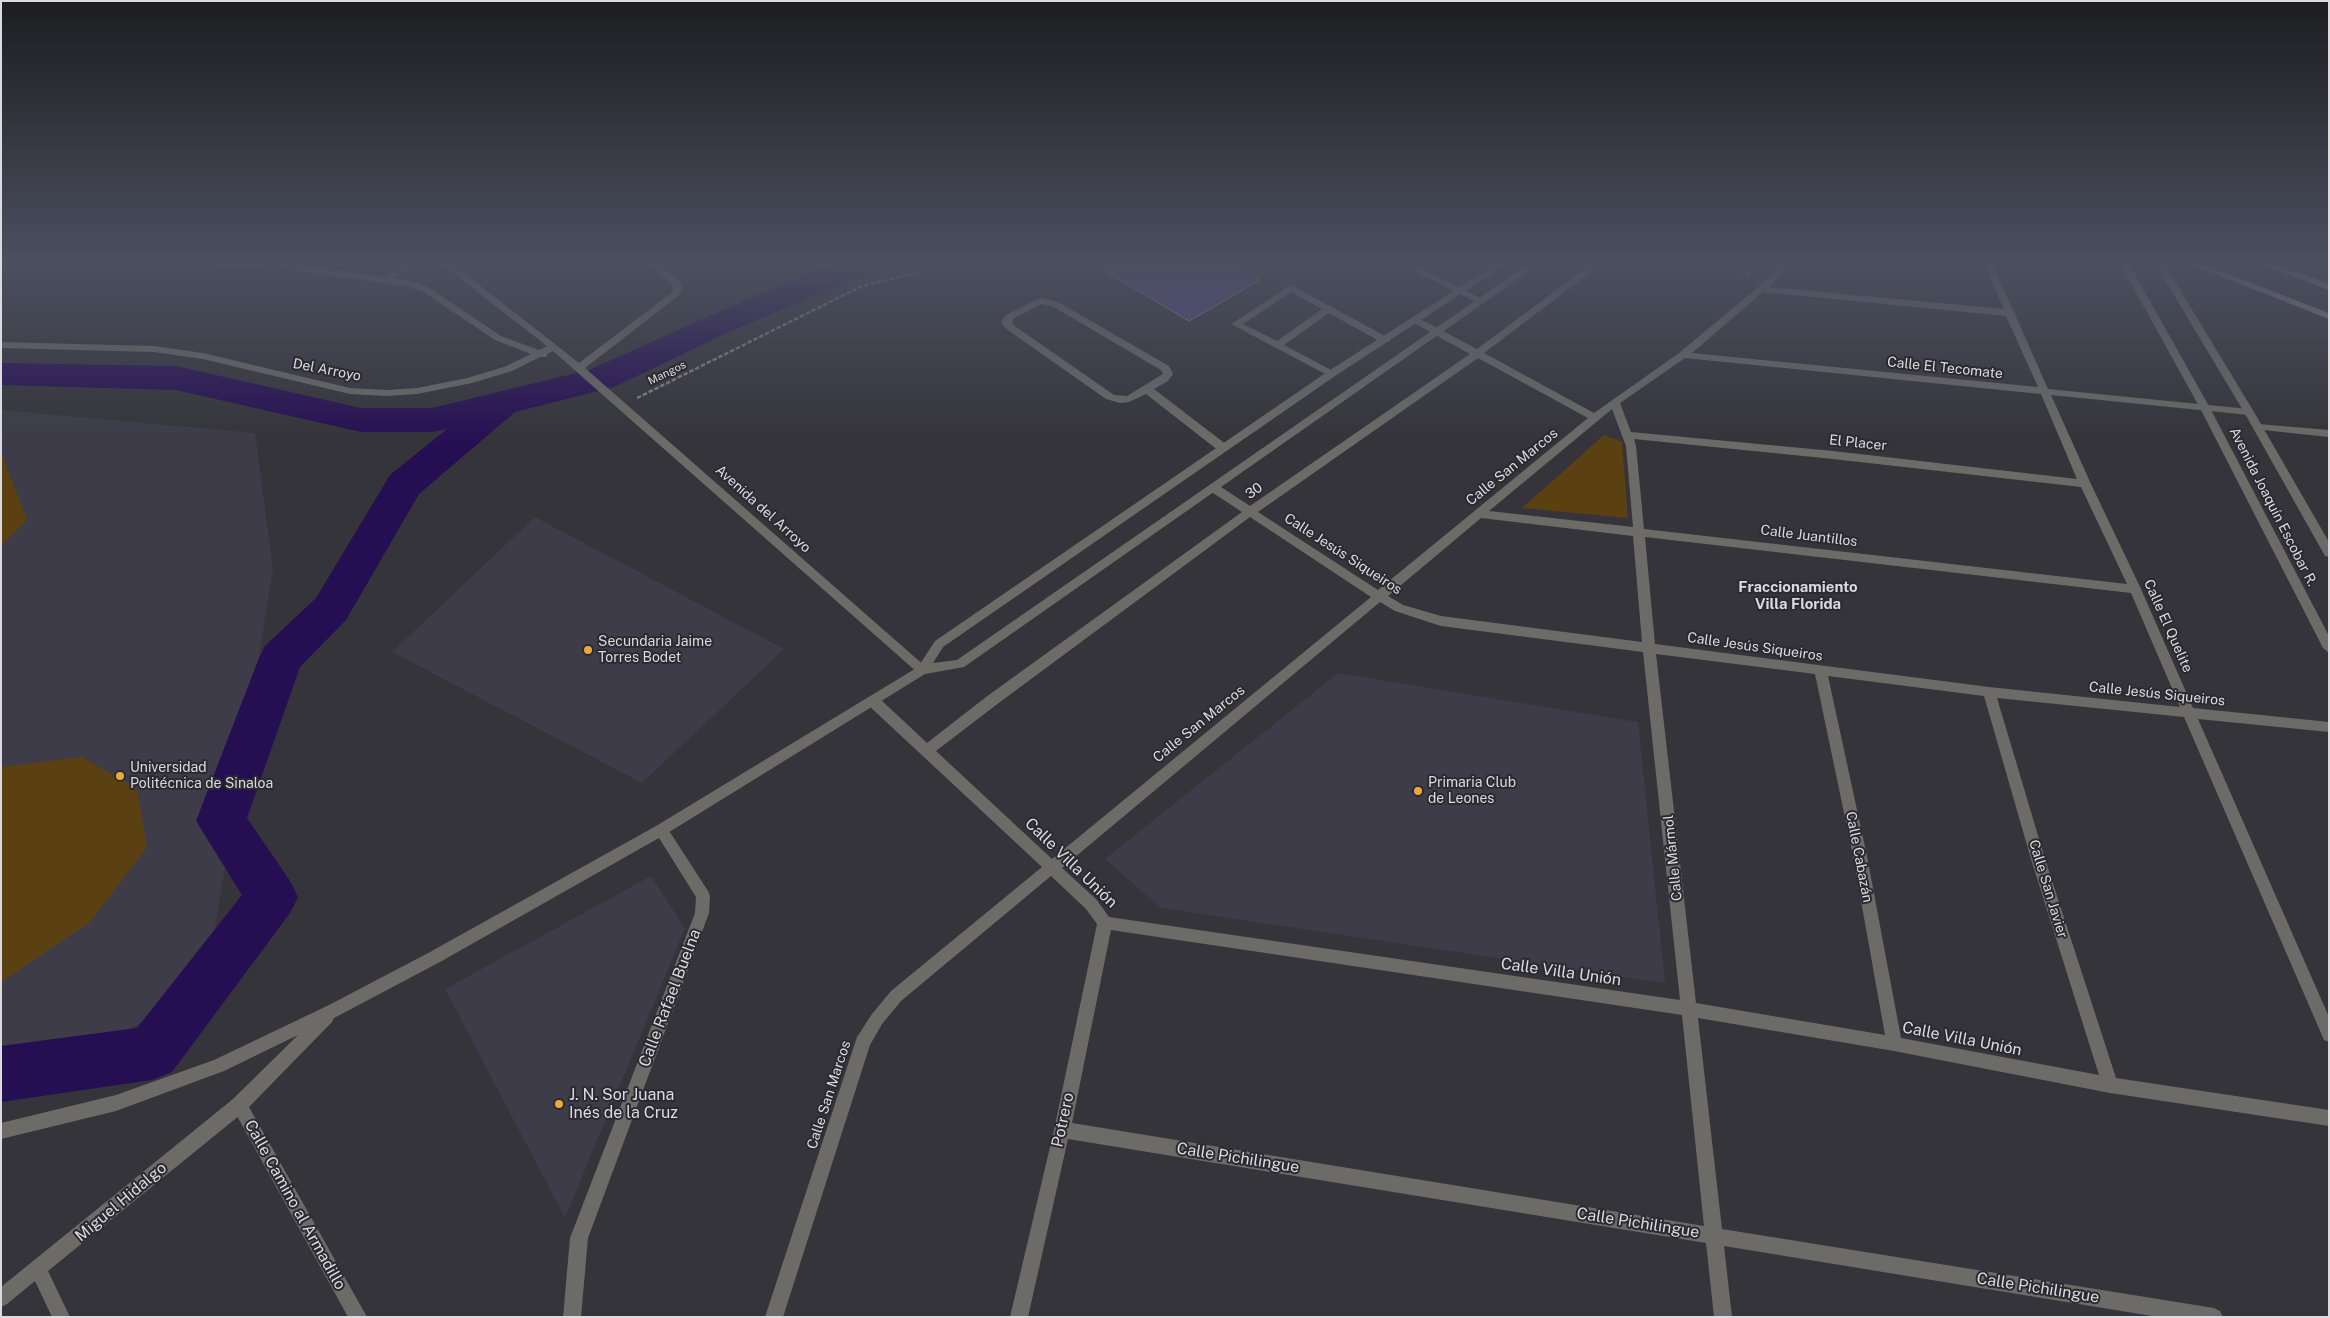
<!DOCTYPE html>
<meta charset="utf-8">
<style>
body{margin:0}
#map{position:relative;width:2330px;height:1318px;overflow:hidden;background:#35343a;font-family:"Public Sans",sans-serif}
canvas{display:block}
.frame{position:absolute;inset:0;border:2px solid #dbdbdf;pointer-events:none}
</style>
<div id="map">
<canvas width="2330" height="1318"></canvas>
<div class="frame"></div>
</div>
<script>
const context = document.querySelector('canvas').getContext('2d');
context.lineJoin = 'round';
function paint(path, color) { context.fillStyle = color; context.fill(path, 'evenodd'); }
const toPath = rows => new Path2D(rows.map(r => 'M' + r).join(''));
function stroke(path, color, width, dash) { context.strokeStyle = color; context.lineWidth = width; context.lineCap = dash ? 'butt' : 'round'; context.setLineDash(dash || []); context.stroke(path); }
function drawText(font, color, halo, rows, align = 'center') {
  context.font = font + ' "Public Sans",sans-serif'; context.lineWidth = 4; context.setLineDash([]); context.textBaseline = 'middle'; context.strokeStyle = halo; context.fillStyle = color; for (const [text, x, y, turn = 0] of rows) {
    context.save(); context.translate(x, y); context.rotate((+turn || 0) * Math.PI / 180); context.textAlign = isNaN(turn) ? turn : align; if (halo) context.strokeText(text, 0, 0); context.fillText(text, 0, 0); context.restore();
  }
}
const built = toPath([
 [1,410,255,433,273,569,206,984,44,1079,1,1089],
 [535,517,784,649,642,783,392,652],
 [1338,673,1638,722,1665,983,1161,908,1105,859],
 [651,876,685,928,565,1218,445,989]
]);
const green = toPath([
 [1604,435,1622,442,1628,518,1522,508],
 [1,452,27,520,1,546],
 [82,757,137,789,147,847,90,922,1,982,1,767]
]);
const river = toPath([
 [847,260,898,260,893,267,851,280,729,332,614,387,515,412,419,494,346,620,300,667,247,818,290,881,298,897,290,913,172,1072,152,1080,1,1102,1,1046,137,1028,242,895,196,821,259,658,265,646,316,598,390,475,447,429,432,432,361,432,176,390,1,385,1,363,176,366,361,408,432,408,589,370,705,318,827,266,847,260]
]);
const building = toPath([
 [1087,260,1223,260,1260,280,1189,321,1087,260]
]);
const path = toPath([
 [1717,260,1751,276],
 [637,398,862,286,969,260]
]);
const service = toPath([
 [1393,260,1404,260,1486,301,1481,304,1478,303,1393,260],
 [1291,285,1389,338,1390,340,1389,342,1381,342,1329,313,1284,345,1335,372,1335,376,1331,377,1231,324,1291,285],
 [1291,292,1322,309,1277,341,1243,324,1291,292],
 [1040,298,1058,302,1169,366,1173,374,1168,381,1154,389,1227,445,1228,448,1227,451,1219,451,1146,394,1129,402,1120,403,1106,399,1005,328,1001,322,1006,315,1040,298],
 [1041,304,1052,306,1161,370,1163,374,1127,396,1114,395,1012,324,1013,319,1041,304]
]);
const minor = toPath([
 [178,260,209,260,248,263,263,260,282,260,298,265,384,277,411,260,421,260,394,278,411,281,428,287,501,336,539,350,547,346,453,273,426,260,438,260,459,269,579,363,671,293,673,289,672,284,642,260,652,260,679,281,683,289,677,297,585,368,926,667,928,670,926,673,918,673,553,351,547,354,547,357,540,357,512,371,472,383,417,394,387,396,350,394,203,359,154,352,1,348,1,342,154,346,203,353,350,388,387,390,417,388,467,378,504,367,531,354,495,340,422,291,406,286,296,271,273,263,248,269,183,263,178,260],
 [1597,260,1607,260,1484,353,1594,413,1679,353,1764,282,1785,260,1795,260,1769,287,2004,309,1982,260,1991,260,2048,389,2249,409,2254,412,2249,415,2051,395,2091,484,2141,589,2193,708,2329,722,2329,732,2198,719,2329,1017,2329,1042,2324,1040,2184,717,1997,698,2045,859,2116,1078,2329,1110,2329,1126,2110,1093,1894,1051,1698,1018,1722,1229,2214,1308,2220,1311,2223,1317,2158,1317,1724,1246,1732,1317,1714,1317,1706,1243,1068,1139,1028,1317,1010,1317,1054,1130,1097,924,1086,909,1051,876,901,1001,882,1024,870,1045,783,1317,765,1317,857,1037,872,1014,891,991,1042,867,868,705,867,701,868,697,878,697,927,743,986,697,1242,512,1210,491,1208,488,1210,485,1218,485,1250,506,1470,354,1412,322,1412,318,1418,318,1477,349,1597,260],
 [1763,292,2006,316,2038,387,1692,353,1763,292],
 [1478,358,1588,418,1378,590,1258,512,1478,358],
 [1685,358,2041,394,2077,479,1833,451,1631,432,1620,403,1685,358],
 [1612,409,1626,446,1633,527,1489,511,1612,409],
 [1634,439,1833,459,2081,487,2127,584,1644,529,1636,446,1634,439],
 [1250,517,1371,597,1052,859,936,751,996,705,1250,517],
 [1481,518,1633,536,1642,642,1441,616,1403,605,1388,596,1481,518],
 [1645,537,2131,593,2180,707,1989,687,1655,644,1645,537],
 [1380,602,1395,611,1441,626,1643,652,1680,1000,1109,917,1096,899,1062,868,1380,602],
 [1656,654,1815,674,1853,856,1885,1035,1696,1003,1656,654],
 [1828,676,1984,696,2031,859,2099,1075,1901,1038,1867,856,1828,676],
 [1111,930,1682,1015,1704,1226,1072,1123,1111,930],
 [2258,424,2329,430,2329,437,2254,429,2254,425,2258,424],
 [661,824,666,826,708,891,710,896,709,913,588,1238,581,1317,563,1317,570,1238,695,913,696,897,654,830,656,826,661,824],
 [239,1097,245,1099,247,1105,245,1111,48,1271,70,1317,52,1317,35,1281,7,1304,1,1307,1,1287,233,1099,239,1097]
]);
const tertiary = toPath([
 [1502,260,1513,260,1335,376,943,647,933,663,957,660,1534,260,1545,260,964,667,925,674,666,834,440,962,334,1018,332,1022,249,1107,367,1317,348,1317,231,1105,233,1099,298,1035,224,1071,116,1111,1,1139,1,1123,116,1095,214,1060,329,1005,430,952,656,826,918,667,935,641,1327,372,1502,260],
 [2118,260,2127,260,2210,408,2329,636,2329,653,2323,648,2200,408,2118,260],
 [2153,260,2162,260,2254,412,2329,542,2329,557,2325,556,2244,412,2153,260]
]);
const secondary = toPath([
 [2180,260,2192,260,2329,313,2329,319,2180,260],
 [2250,260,2263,260,2329,284,2329,290,2250,260]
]);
const markers = [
 [588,650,5,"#eba939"],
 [120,776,5,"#eba939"],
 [1418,791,5,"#eba939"],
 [559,1104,5,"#eba939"]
];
const farStreetnames = [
 ["Mangos",667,373,-26]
];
const streetNames = [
 ["Calle El Tecomate",1945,368,6],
 ["Del Arroyo",327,370,11],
 ["El Placer",1858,443,6],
 ["Calle San Marcos",1512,467,-39],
 ["30",1254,491,-35],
 ["Avenida Joaquín Escobar R.",2273,507,63],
 ["Avenida del Arroyo",763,509,42],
 ["Calle Juantillos",1809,536,7],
 ["Calle Jesús Siqueiros",1343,554,33],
 ["Calle El Quelite",2168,626,66],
 ["Calle Jesús Siqueiros",1755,647,8],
 ["Calle Jesús Siqueiros",2157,694,6],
 ["Calle San Marcos",1199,724,-39],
 ["Calle Cabazán",1859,857,79],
 ["Calle Mármol",1673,858,-96],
 ["Calle San Javier",2048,889,73],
 ["Calle San Marcos",829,1095,-72]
];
const poiNames = [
 ["Secundaria Jaime",598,642],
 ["Torres Bodet",598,658],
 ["Universidad",130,768],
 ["Politécnica de Sinaloa",130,784],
 ["Primaria Club",1428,783],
 ["de Leones",1428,799]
];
const neighbourhoodNames = [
 ["Fraccionamiento",1798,587],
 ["Villa Florida",1798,604]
];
const nearStreetnames = [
 ["Calle Villa Unión",1071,863,44],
 ["Calle Villa Unión",1561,972,8],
 ["Calle Rafael Buelna",670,998,-69],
 ["Calle Villa Unión",1962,1039,11],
 ["Potrero",1063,1120,-78],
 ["Calle Pichilingue",1238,1158,9],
 ["Miguel Hidalgo",121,1202,-40],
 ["Calle Camino al Armadillo",295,1205,61],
 ["Calle Pichilingue",1638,1223,9],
 ["Calle Pichilingue",2038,1288,9]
];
const nearPoinames = [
 ["J. N. Sor Juana",569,1095],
 ["Inés de la Cruz",569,1113]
];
paint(built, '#3d3c48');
paint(green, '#5b4012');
paint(river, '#260e53');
paint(building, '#54438c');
stroke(building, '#97969e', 1);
stroke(path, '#86868b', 2.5, [4.5, 2]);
paint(service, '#6c6b68');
paint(minor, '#6c6b68');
paint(tertiary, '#6c6b68');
paint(secondary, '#8b8884');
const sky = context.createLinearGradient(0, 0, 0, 444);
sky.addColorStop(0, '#1d1d20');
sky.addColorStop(0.59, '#4b5060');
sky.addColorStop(1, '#4b506000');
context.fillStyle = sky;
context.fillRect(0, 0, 2330, 444);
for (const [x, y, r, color] of markers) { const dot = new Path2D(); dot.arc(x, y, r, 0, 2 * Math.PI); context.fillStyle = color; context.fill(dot); stroke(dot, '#2b2a30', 2); }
drawText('11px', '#dbdbdf', '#2b2a30', farStreetnames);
drawText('14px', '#dbdbdf', '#2b2a30', streetNames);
drawText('14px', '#dbdbdf', '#2b2a30', poiNames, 'left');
drawText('bold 15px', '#dbdbdf', '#2b2a30', neighbourhoodNames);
drawText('16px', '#dbdbdf', '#2b2a30', nearStreetnames);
drawText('16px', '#dbdbdf', '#2b2a30', nearPoinames, 'left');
</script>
